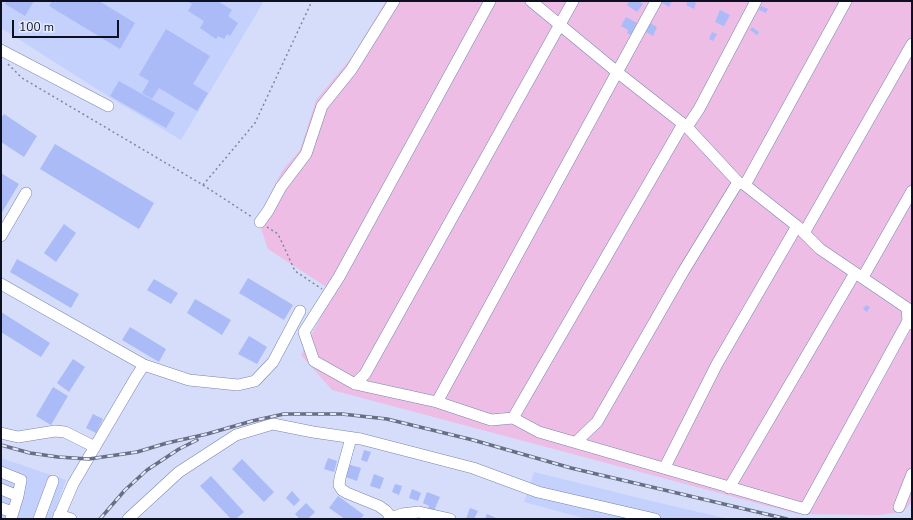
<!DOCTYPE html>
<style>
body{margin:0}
#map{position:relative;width:913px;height:520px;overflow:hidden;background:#d5ddfa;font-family:"Nunito Sans",sans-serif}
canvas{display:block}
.frame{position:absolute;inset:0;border:2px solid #0c1021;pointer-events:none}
.scale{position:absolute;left:12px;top:20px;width:107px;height:18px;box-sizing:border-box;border:2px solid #0c1021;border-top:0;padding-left:5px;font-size:12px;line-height:14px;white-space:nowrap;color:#0c1021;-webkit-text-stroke:3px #e5ebfe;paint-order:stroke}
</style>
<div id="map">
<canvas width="913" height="520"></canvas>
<div class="frame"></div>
<div class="scale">100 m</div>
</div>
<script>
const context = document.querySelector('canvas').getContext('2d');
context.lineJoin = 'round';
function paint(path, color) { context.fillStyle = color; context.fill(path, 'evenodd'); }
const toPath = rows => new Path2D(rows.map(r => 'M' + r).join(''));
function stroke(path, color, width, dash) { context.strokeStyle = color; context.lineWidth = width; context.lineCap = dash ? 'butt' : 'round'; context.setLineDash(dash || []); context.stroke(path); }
const built = toPath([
 [1,1,264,1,181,140,119,103,1,28],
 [1,458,66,480,52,519,1,519],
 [534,472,647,500,729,519,587,519,524,502]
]);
const green = toPath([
 [386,1,912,1,912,501,903,512,879,515,798,514,332,390,301,355,334,292,268,249,258,219,282,171,300,150,316,100,352,57]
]);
const building = toPath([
 [7,1,34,1,25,16,5,4],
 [52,1,56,3,57,1,99,1,135,23,120,49,49,6],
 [187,1,220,1,219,2,232,10,228,16,238,23,230,36,227,34,224,39,218,36,216,39,200,28,204,21,188,11,192,4],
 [629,1,639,1,643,4,637,12,627,5],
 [663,1,672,1,669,7,662,3],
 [688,1,692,1,696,3,694,9,686,5],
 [761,6,768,9,766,13,759,10],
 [720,10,730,15,724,26,715,22],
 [626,17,637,23,631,35,627,33,628,30,621,26],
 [650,23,657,27,653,36,646,32],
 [752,27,759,32,757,35,750,30],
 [166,29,210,56,193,84,208,93,197,111,159,88,152,99,142,93,149,81,139,75],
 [712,32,717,34,713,41,709,39],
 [119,81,175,113,166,128,110,96],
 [4,114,37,136,24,157,1,142,1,119],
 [55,144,154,203,139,229,40,169],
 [1,173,19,184,1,214],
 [64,224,76,233,56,262,44,253],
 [17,259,79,294,71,308,10,272],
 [248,278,293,305,284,320,239,293],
 [154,279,178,293,171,304,147,290],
 [195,299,231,320,222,335,187,313],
 [866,305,870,307,867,312,863,309],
 [1,312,50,343,41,357,1,332],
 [130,327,166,349,159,362,122,340],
 [249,336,267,347,257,364,238,354],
 [73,359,85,367,69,392,57,383],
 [53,387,68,396,51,425,36,416],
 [93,414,103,419,96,433,86,428],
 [364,450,371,452,367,462,361,460],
 [328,458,337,461,334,472,324,469],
 [242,459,274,492,264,502,232,469],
 [347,464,361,468,357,481,343,476],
 [374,474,384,478,380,489,370,486],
 [211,476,244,512,236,519,231,519,200,486],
 [395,484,402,486,399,495,392,492],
 [412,489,421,493,418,501,409,498],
 [292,491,300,500,294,506,286,498],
 [427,492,440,497,433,513,427,511,429,506,423,503],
 [338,496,364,515,360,519,345,519,329,508],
 [306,503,315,512,308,519,300,519,295,514],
 [470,508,478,511,474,519,466,519],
 [487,514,496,518,495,519,485,519]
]);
const path = toPath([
 [8,64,22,78,203,185,252,217],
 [203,185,255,123,312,1],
 [267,227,278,234,295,271,322,289]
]);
const minor = toPath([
 [490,1,339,277,304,332,314,361,355,384,437,402,491,420,513,418,539,432,805,509,908,321,912,319],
 [531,1,617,72,687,127,738,182,745,185,797,226,820,249,907,308,908,321,912,324],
 [1,50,108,106],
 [687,127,699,109,756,1],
 [745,185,846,1],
 [260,222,268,211,281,187,306,154,322,106,351,70,394,1],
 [804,233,912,44],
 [1,236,26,193],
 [863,277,912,191],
 [1,284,144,365,189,380,238,385,255,381,273,362,300,311],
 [355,384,365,374,573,1],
 [437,402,656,1],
 [513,418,683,124],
 [1,433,18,437,55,431,65,432,95,447],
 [351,438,340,478,339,485,342,490,347,493,379,506,386,511,391,517],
 [576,442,597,422,683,272,738,182],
 [665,467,717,364,797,226],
 [1,472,21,480,18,496],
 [729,488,855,273],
 [1,489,18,496,11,519],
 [899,507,912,474],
 [1,508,12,512],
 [59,515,71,519],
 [39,519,53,481],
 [58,519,73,484,136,377,144,365],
 [128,519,179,472,236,435,273,424,313,432,361,439,473,468,538,492,655,519],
 [389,519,402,514,419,512,450,519]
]);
const rail = toPath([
 [1,445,30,453,58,457,89,459,137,452,167,443,207,434,252,421,284,414,342,414,387,419,473,440,571,468,787,519],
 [100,519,125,490,147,470,179,449,197,440]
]);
paint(built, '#c4d1fd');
paint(green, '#edbde5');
paint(building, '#aabbf7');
stroke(minor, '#7884b0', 12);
stroke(path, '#7f869e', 1.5, [2, 3]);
stroke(minor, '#fff', 11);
stroke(rail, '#686e84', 3.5);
stroke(rail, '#e5ebfe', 2, [6]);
</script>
